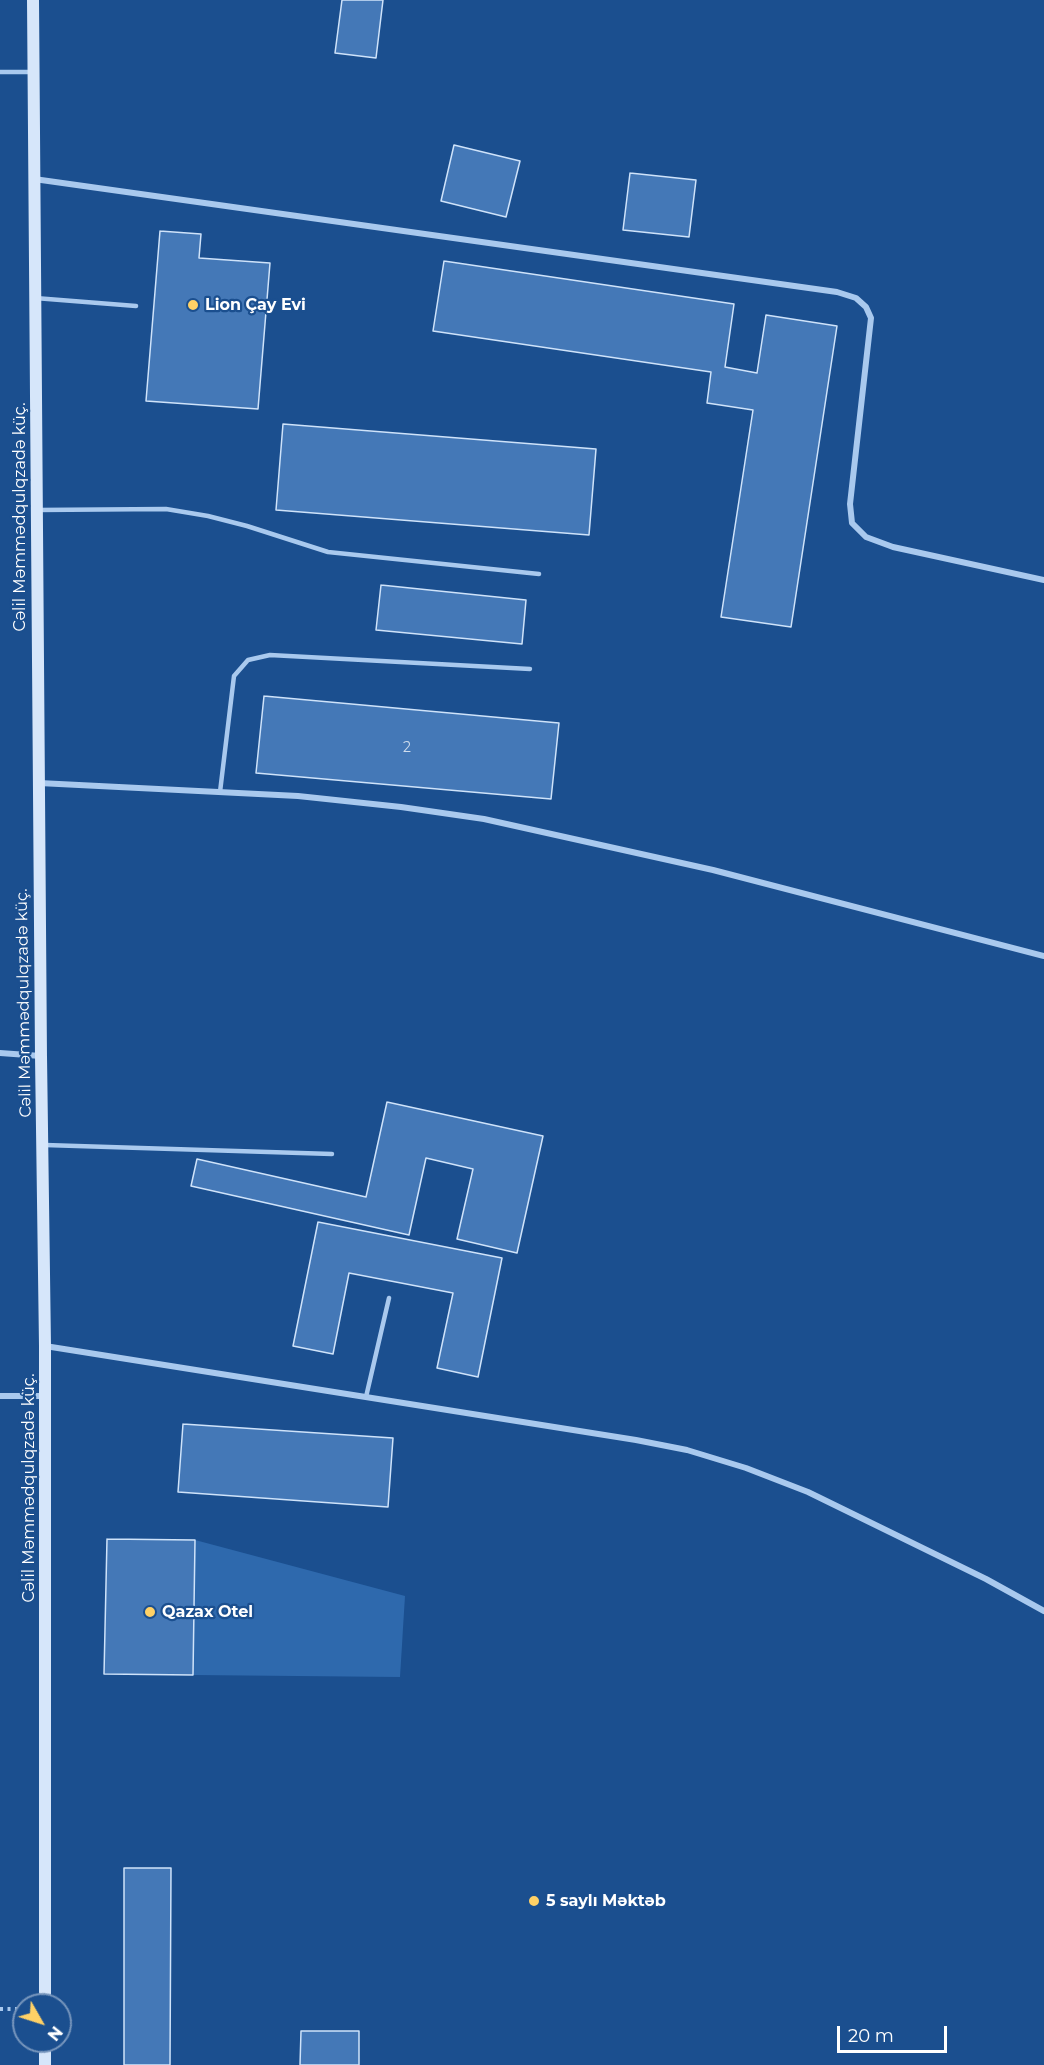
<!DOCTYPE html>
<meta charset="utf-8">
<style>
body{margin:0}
#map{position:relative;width:1044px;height:2065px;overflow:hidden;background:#1b4f8f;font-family:Montserrat,sans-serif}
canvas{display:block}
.north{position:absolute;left:12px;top:1993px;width:60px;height:60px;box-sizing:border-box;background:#1b4f8f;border:2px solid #7695bc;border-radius:50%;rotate:129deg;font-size:16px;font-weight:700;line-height:24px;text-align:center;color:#fff}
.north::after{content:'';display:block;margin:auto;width:21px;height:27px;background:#ffd166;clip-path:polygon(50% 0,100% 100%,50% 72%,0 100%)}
.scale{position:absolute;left:837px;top:2026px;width:110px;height:27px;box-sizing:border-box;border:3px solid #fff;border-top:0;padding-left:8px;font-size:18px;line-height:21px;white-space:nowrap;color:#fff;-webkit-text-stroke:4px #1b4f8f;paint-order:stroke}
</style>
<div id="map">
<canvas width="1044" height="2065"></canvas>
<div class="north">N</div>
<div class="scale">20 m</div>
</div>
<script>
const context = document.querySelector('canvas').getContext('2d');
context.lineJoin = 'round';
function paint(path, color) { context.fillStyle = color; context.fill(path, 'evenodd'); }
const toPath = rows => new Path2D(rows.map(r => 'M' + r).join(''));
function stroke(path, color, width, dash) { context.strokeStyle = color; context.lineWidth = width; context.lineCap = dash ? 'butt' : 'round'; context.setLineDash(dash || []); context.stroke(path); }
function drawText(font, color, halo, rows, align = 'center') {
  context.font = font + ' Montserrat,sans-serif'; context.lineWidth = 4.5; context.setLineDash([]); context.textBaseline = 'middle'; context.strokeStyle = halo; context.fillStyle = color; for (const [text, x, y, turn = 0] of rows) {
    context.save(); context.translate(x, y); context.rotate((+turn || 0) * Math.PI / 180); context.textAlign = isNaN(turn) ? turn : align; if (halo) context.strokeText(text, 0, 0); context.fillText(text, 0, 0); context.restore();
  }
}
const green = toPath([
 [195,1540,405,1596,400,1677,193,1675]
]);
const building = toPath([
 [342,0,383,0,376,58,335,53,342,0],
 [454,145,520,161,506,217,441,201,454,145],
 [630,173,696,180,689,237,623,230,630,173],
 [160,231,201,234,199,258,270,263,258,409,146,401,160,231],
 [444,261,734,304,725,367,757,373,766,315,837,326,791,627,721,617,753,410,707,403,711,372,433,331,444,261],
 [283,424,596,449,589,535,276,510,283,424],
 [381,585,526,600,522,644,376,630,381,585],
 [264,696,559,723,551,799,256,773,264,696],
 [387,1102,543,1136,517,1253,457,1239,473,1169,426,1158,409,1235,191,1186,197,1159,366,1197,387,1102],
 [318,1222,502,1258,478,1377,437,1368,453,1293,349,1273,333,1354,293,1346,318,1222],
 [183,1424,393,1438,388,1507,178,1492,183,1424],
 [107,1539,195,1540,193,1675,104,1674,107,1539],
 [124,1868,171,1868,170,2065,124,2065,124,1868],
 [301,2031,359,2031,359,2065,300,2065,301,2031]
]);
const path = toPath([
 [0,2009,20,2009]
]);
const lane = toPath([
 [0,72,31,72],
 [35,298,136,306],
 [37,510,166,509,208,516,247,526,328,552,539,574],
 [220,792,234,676,248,660,270,655,530,669],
 [45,1145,332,1154],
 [366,1397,389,1298]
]);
const street = toPath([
 [34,179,837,292,856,298,866,307,871,318,850,504,852,523,866,537,893,547,1044,580],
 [39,783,298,796,401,807,484,819,713,870,1044,956],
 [0,1053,41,1056],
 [45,1346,636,1440,687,1450,746,1468,808,1492,986,1579,1044,1611],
 [0,1396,45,1396]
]);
const secondary = toPath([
 [33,0,41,1056,45,1346,45,2005],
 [45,2065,45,2041]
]);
const markers = [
 [193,305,6,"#ffd166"],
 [150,1612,6,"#ffd166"],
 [534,1901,6,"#ffd166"]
];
const numberNames = [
 ["2",407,748]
];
const poiNames = [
 ["Lion Çay Evi",205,305],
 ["Qazax Otel",162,1612],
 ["5 saylı Məktəb",546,1901]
];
const streetNames = [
 ["Cəlil Məmmədqulqzadə küç.",20,517,-90],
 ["Cəlil Məmmədqulqzadə küç.",24,1003,-91],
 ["Cəlil Məmmədqulqzadə küç.",29,1488,-90]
];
paint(green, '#2e69ad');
paint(building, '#4478b7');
stroke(building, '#cfe3fa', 1.5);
stroke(path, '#a9c9ee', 4, [3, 4.5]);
stroke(lane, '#a9c9ee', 4.5);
stroke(street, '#a9c9ee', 6);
stroke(secondary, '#d6e6fa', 12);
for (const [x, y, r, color] of markers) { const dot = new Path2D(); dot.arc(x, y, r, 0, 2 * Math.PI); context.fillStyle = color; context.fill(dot); stroke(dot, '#1b4f8f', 2); }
drawText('14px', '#d0dded', null, numberNames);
drawText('bold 16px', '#fff', '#1b4f8f', poiNames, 'left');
drawText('16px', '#fff', '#1b4f8f', streetNames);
</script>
